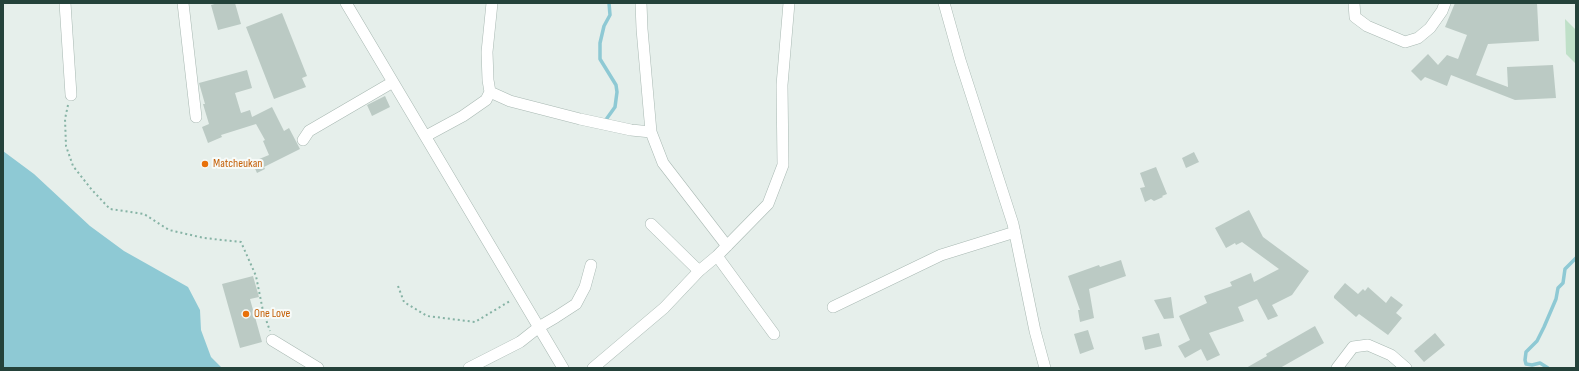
<!DOCTYPE html>
<style>
body{margin:0}
#map{position:relative;width:1579px;height:371px;overflow:hidden;background:#e6efeb;font-family:"Sofia Sans Condensed",sans-serif}
canvas{display:block}
.frame{position:absolute;inset:0;border:4px solid #24423a;pointer-events:none}
</style>
<div id="map">
<canvas width="1579" height="371"></canvas>
<div class="frame"></div>
</div>
<script>
const context = document.querySelector('canvas').getContext('2d');
context.lineJoin = 'round';
function paint(path, color) { context.fillStyle = color; context.fill(path, 'evenodd'); }
const toPath = rows => new Path2D(rows.map(r => 'M' + r).join(''));
function stroke(path, color, width, dash) { context.strokeStyle = color; context.lineWidth = width; context.lineCap = dash ? 'butt' : 'round'; context.setLineDash(dash || []); context.stroke(path); }
function drawText(font, color, halo, rows, align = 'center') {
  context.font = font + ' "Sofia Sans Condensed",sans-serif'; context.lineWidth = 4; context.setLineDash([]); context.textBaseline = 'middle'; context.strokeStyle = halo; context.fillStyle = color; for (const [text, x, y, turn = 0] of rows) {
    context.save(); context.translate(x, y); context.rotate((+turn || 0) * Math.PI / 180); context.textAlign = isNaN(turn) ? turn : align; if (halo) context.strokeText(text, 0, 0); context.fillText(text, 0, 0); context.restore();
  }
}
const green = toPath([
 [1565,19,1576,30,1576,64,1566,54]
]);
const water = toPath([
 [3,151,34,174,90,226,124,251,188,287,200,310,201,330,211,357,222,368,3,368]
]);
const stream = toPath([
 [605,121,615,107,617,92,616,85,600,59,600,43,604,26,610,15,609,3],
 [1548,368,1540,363,1532,365,1526,364,1525,360,1526,352,1537,341,1544,327,1556,299,1558,288,1563,283,1565,269,1576,258]
]);
const building = toPath([
 [218,3,235,3,241,24,218,30,211,5],
 [1455,3,1537,3,1539,41,1488,44,1476,75,1508,87,1507,67,1553,65,1556,98,1515,100,1451,75,1447,86,1425,77,1421,81,1411,71,1428,54,1438,65,1447,55,1458,59,1467,35,1445,27],
 [282,13,307,76,302,78,306,87,274,99,246,27],
 [247,70,252,88,235,93,241,113,250,110,252,117,272,107,284,131,289,128,300,149,264,167,265,169,257,173,252,162,269,155,263,141,265,140,256,124,221,135,222,137,208,143,202,127,209,124,203,104,205,104,199,83],
 [385,96,390,107,372,116,367,105],
 [1194,152,1199,162,1186,168,1182,158],
 [1156,167,1167,194,1162,196,1163,197,1154,201,1151,199,1145,202,1140,188,1145,187,1140,173],
 [1249,210,1263,237,1309,271,1292,295,1272,305,1278,316,1268,320,1257,299,1238,307,1244,321,1209,333,1220,355,1207,361,1201,349,1185,358,1178,346,1190,340,1179,316,1207,303,1204,296,1232,286,1230,282,1251,273,1254,282,1279,269,1242,242,1236,245,1235,243,1226,248,1215,228],
 [1121,260,1126,276,1089,289,1094,318,1080,322,1078,310,1080,310,1068,276,1099,265,1100,267],
 [253,276,259,297,250,299,262,342,240,348,222,284],
 [1345,283,1358,294,1363,289,1365,291,1368,287,1386,303,1391,296,1403,305,1396,313,1402,318,1388,335,1359,314,1356,317,1334,298,1334,296],
 [1171,297,1174,318,1164,319,1154,300],
 [1315,326,1324,343,1280,368,1246,368,1267,356,1266,354],
 [1088,330,1094,349,1080,354,1074,334],
 [1159,333,1162,346,1145,350,1142,337],
 [1435,333,1445,345,1424,362,1414,351]
]);
const path = toPath([
 [68,105,65,119,66,146,73,166,92,190,110,209,144,214,169,230,204,238,241,242,256,276,263,311,270,331],
 [398,286,404,302,427,316,475,322,510,301]
]);
const minor = toPath([
 [65,3,71,95],
 [183,3,196,117],
 [346,3,563,368],
 [641,3,642,29,651,132,663,163,727,246],
 [944,3,960,60,1013,224,1035,331,1045,368],
 [1354,3,1355,17,1367,26,1405,42,1418,38,1430,28,1442,11,1445,3],
 [490,92,510,101,580,119,631,130,651,132],
 [426,136,463,116,486,100,490,92,488,80,487,52,492,3],
 [303,140,309,131,393,82],
 [651,224,699,271],
 [717,256,774,334],
 [833,307,941,255,1015,232],
 [272,340,318,368],
 [469,368,520,342,539,327,556,317,576,304,585,287,591,265],
 [593,368,664,308,699,271,717,256,768,204,783,165,782,85,789,3],
 [1337,368,1353,347,1368,345,1391,355,1406,368]
]);
const markers = [
 [205,164,4,"#e8710a"],
 [246,314,4,"#e8710a"]
];
const foodNames = [
 ["Matcheukan",213,164],
 ["One Love",254,314]
];
paint(green, '#bfe0c8');
paint(water, '#8ec9d4');
stroke(stream, '#8ec9d4', 3.5);
paint(building, '#bbcac4');
stroke(minor, '#a8b8b2', 12);
stroke(path, '#86b3a5', 2, [2, 3]);
stroke(minor, '#fff', 11);
for (const [x, y, r, color] of markers) { const dot = new Path2D(); dot.arc(x, y, r, 0, 2 * Math.PI); context.fillStyle = color; context.fill(dot); stroke(dot, '#f7fbf9', 1.5); }
drawText('12px', '#c56008', '#f7fbf9', foodNames, 'left');
</script>
